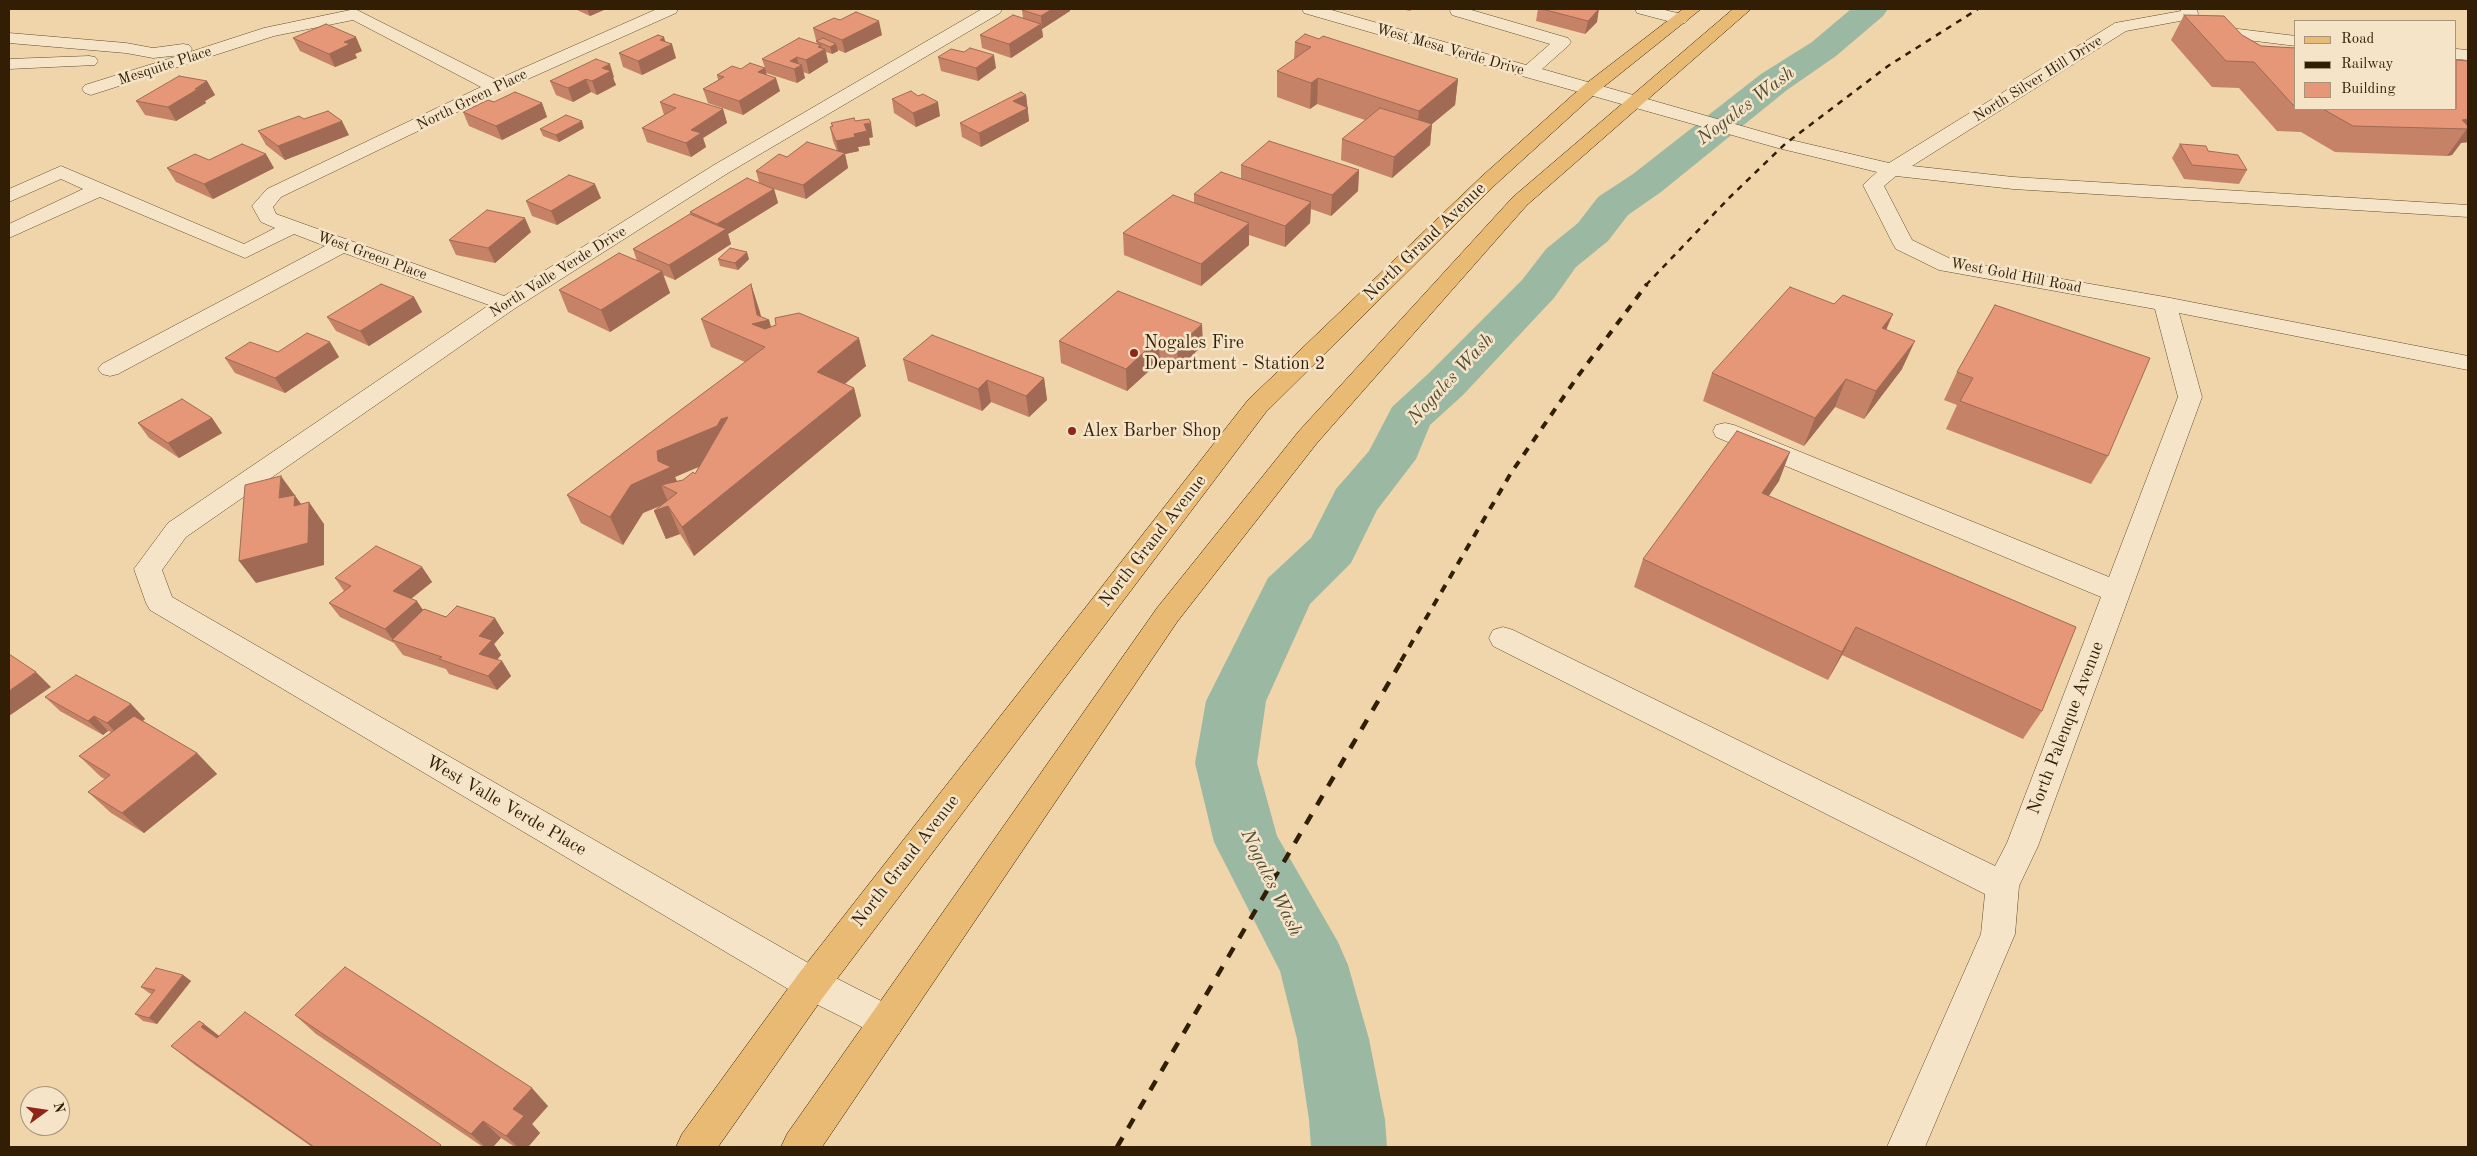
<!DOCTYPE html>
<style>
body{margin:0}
#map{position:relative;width:2477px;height:1156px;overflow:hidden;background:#efd5a9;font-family:"Old Standard TT",serif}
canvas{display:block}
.frame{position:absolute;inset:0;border:10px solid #311e05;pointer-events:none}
.legend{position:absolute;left:2294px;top:20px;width:162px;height:90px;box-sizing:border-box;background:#f5e4c7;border:1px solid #a79579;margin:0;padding:6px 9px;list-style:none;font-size:15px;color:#311e05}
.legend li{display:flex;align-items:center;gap:10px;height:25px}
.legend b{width:25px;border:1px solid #a79579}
.north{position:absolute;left:20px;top:1086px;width:50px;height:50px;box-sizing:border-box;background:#f5e4c7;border:1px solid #a79579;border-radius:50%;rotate:76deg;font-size:14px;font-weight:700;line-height:20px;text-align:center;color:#311e05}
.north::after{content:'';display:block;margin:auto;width:18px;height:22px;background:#8f2418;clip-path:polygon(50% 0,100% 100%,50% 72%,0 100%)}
</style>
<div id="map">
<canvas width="2477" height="1156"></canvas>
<div class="frame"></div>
<ul class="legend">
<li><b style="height:6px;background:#e8ba74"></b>Road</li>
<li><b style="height:6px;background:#311e05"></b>Railway</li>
<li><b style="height:14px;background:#e59778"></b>Building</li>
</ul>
<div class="north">N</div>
</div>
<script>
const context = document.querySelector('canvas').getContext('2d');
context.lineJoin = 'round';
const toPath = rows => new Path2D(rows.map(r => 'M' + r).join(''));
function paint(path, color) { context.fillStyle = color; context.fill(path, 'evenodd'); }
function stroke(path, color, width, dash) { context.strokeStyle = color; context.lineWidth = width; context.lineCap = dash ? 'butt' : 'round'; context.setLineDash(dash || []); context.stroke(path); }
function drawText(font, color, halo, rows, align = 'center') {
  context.font = font + ' "Old Standard TT",serif'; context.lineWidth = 5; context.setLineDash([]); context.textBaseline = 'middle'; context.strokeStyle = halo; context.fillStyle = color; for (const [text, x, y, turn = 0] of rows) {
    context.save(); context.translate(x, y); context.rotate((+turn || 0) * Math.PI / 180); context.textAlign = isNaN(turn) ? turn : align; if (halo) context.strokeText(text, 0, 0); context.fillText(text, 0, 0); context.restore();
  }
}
const river = toPath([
 [1851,9,1888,9,1883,16,1836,56,1787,90,1661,192,1628,215,1608,241,1576,267,1554,298,1463,395,1430,425,1416,459,1377,510,1351,563,1310,604,1266,701,1257,763,1277,836,1338,942,1348,965,1369,1039,1385,1120,1387,1147,1311,1147,1309,1120,1297,1039,1280,971,1214,842,1195,763,1206,701,1268,578,1311,538,1336,489,1369,451,1392,407,1429,373,1522,280,1546,249,1578,223,1598,197,1633,174,1761,74,1812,42,1851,9]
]);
const minor = toPath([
 [355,9,496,80,657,9,678,9,676,13,501,91,281,197,273,207,276,214,504,296,714,165,982,9,1002,9,1000,13,728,173,514,309,186,537,162,570,172,597,824,972,899,1010,904,1022,899,1034,886,1039,800,996,150,610,146,603,134,569,168,523,489,305,344,253,118,374,110,376,102,374,98,369,102,364,325,246,294,234,245,258,100,197,9,238,9,224,83,189,61,179,9,202,9,189,61,166,244,244,275,228,261,222,252,206,267,189,481,87,353,20,274,36,91,95,85,93,82,89,85,85,181,55,153,58,126,53,9,43,9,33,126,43,153,48,183,44,189,45,192,49,190,52,264,28,355,9],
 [1302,9,1328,9,1526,65,1550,44,1452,15,1450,11,1451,9,1468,9,1568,38,1571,42,1568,46,1542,69,1791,140,1889,163,2115,23,2181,11,2181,9,2197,9,2198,14,2196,18,2126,31,1912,166,2013,177,2468,205,2468,217,2013,189,1896,176,1884,186,1912,240,1953,260,2165,297,2468,356,2468,370,2179,313,2202,397,2038,846,2019,886,2015,934,1925,1147,1887,1147,1981,934,1985,894,1493,646,1489,638,1493,630,1503,627,1513,630,1995,866,2007,843,2101,597,1716,437,1713,431,1716,425,1725,423,1734,425,2109,577,2178,397,2155,309,1939,270,1896,249,1893,244,1863,185,1877,172,1778,148,1522,76,1304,13,1302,9],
 [1635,9,1661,9,1685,15,1688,19,1685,23,1679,24,1637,13,1635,9],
 [2205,25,2296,36,2296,46,2199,34,2196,30,2199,26,2205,25],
 [2456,49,2468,50,2468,60,2456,59,2456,49],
 [89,56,95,57,98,61,95,65,9,69,9,59,89,56]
]);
const major = toPath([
 [1683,9,1701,9,1596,93,1495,185,1266,412,824,996,718,1147,676,1147,682,1134,800,972,1248,400,1481,177,1584,85,1683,9],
 [1733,9,1751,9,1527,205,1317,443,1177,622,822,1147,781,1147,787,1134,1157,608,1299,431,1513,197,1733,9]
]);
const railFar2 = toPath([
 [1646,285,1729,198,1785,144,1888,66,1978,9]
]);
const railFar1 = toPath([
 [1401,661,1511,473,1578,376,1647,284]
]);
const rail = toPath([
 [1117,1147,1402,660]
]);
const wall = toPath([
 [575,9,606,9,590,16],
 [1401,9,1413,9,1410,11],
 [1538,9,1598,9,1597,22,1585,34,1536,21],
 [1022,10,1070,11,1042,29,1043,37,1011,58,982,48,980,35,1023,18],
 [2184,15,2242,35,2261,46,2296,48,2296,109,2456,109,2456,60,2468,142,2461,143,2452,155,2447,156,2335,152,2301,132,2277,131,2239,88,2212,87,2171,40],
 [813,28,882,35,845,53,838,50,838,51,832,54,826,52,828,62,809,74,803,72,805,78,797,83,766,73,767,75,780,91,743,115,708,103,703,89,718,80,717,75,741,69,765,68,762,59,817,44],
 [293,38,362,51,355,54,357,58,335,67,300,51],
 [1319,39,1458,79,1455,105,1432,124,1430,145,1392,178,1341,160,1342,139,1365,120,1317,104,1310,109,1277,97,1277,71,1294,59,1295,42],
 [666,42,676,58,642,75,623,67,619,53],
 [964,52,996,68,978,81,941,71,938,57],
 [614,77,613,78,616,85,597,95,591,92,573,102,556,95,550,81],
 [207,81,215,95,205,101,206,103,176,121,145,115,136,101],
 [1026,95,1029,121,981,147,962,137,960,123],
 [892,99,940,116,916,127,894,113],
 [494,102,542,103,547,117,502,140,469,126,463,112],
 [660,102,723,109,727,123,703,138,706,147,691,157,647,142,642,128,664,115],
 [855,121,873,137,869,138,870,145,858,147,859,151,845,154,848,168,806,199,774,189,778,203,728,234,731,244,675,280,663,275,670,293,610,332,568,312,559,290,637,261,633,249,691,214,690,212,759,182,756,171,787,157,837,151,833,141,830,127,832,127,831,123],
 [584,128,559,142,543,136,540,129],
 [258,131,349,135,285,160,266,145],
 [2180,144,2208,151,2247,170,2239,184,2184,179,2172,158],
 [209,160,274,168,213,199,176,182,167,168],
 [1241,165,1359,170,1358,191,1331,216,1311,209,1310,223,1285,247,1249,235,1249,245,1201,286,1124,255,1123,233,1194,203,1194,194,1241,179],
 [601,198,557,225,532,216,526,201],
 [531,232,495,263,456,255,449,240],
 [718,259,749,259,738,270,720,266],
 [751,284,761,317,769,320,771,327,866,366,845,384,854,388,861,416,694,556,680,534,666,539,654,511,661,506,643,513,623,545,581,523,567,495,745,362,711,347,701,319],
 [699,466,695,474,683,480,677,481,675,477],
 [1118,291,1203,345,1178,369,1160,361,1127,391,1061,363,1059,341],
 [414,297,422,312,369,346,336,331,327,317],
 [1995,305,2108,456,2091,484,1946,429,1957,405,1944,400,1957,372],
 [1886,330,1902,369,1864,419,1835,407,1804,446,1703,401,1712,373],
 [330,342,339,357,285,393,235,373,225,358,278,352],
 [903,359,1044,378,1047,400,1029,417,991,402,982,411,908,381],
 [212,418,222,433,179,458,149,438,138,423],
 [1779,481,1768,496,2042,711,2023,739,1842,655,1828,680,1634,587,1643,559],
 [422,567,432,582,411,599,423,610,504,633,494,644,501,655,497,660,502,661,511,676,497,690,449,674,446,669,403,655,394,643,340,617,329,603,344,591,335,578],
 [45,697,131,704,145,719,143,721,197,753,217,774,144,833,111,813,88,792,105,779,101,777,79,756,111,732,108,731,103,735,60,711],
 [183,975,191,981,157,1024,143,1021,135,1014,152,994,149,993,141,987],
 [295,1015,548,1106,532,1124,540,1133,528,1147,515,1147,501,1138,493,1147,483,1147,316,1034],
 [219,1036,444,1147,312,1147,195,1065,171,1046]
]);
const shadedWall = toPath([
 [587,9,606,9,590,16],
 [1052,9,1070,9,1070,11,1042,29,1041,16],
 [1599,9,1597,22,1585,34,1588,21],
 [879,21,882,35,845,53,842,40],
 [1041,24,1043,37,1011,58,1009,44],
 [356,37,362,51,355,54,357,58,335,67,329,54,344,42],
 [664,37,667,47,672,44,676,58,642,75,638,61,660,40],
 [836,44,838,51,832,54,830,47],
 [821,45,822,51,825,49,828,62,809,74,806,60,818,47],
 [994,55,996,68,978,81,976,68],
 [797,57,799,66,802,65,805,78,797,83,794,69,790,61],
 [610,64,614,77,613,78,616,85,597,95,592,81,602,68],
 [765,68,768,82,758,72],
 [776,78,780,91,743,115,739,101],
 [1318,78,1317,104,1310,109,1311,83],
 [586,79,591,92,573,102,568,88],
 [1458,79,1455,105,1432,124,1430,145,1392,178,1394,157,1416,138,1419,111],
 [207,81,215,95,205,101,206,103,176,121,168,107],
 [1026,95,1029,121,981,147,979,133,1013,101],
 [938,102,940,116,916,127,913,113],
 [542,103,547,117,502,140,496,126],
 [723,109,727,123,703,138,706,147,691,157,686,143,691,130],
 [2468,119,2468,142,2461,143,2452,155,2447,156,2466,130,2462,120],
 [342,121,349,135,285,160,278,146],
 [582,121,584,128,559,142,556,135],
 [871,123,873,137,869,138,870,145,858,147,859,151,845,154,848,168,806,199,803,185,839,155,836,141,854,134,864,124],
 [266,154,274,168,213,199,204,184],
 [1359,170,1358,191,1331,216,1332,195],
 [595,184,601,198,557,225,551,211],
 [774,189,778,203,728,234,731,244,675,280,669,265,720,233,717,224],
 [1311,202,1310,223,1285,247,1285,226],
 [525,218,531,232,495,263,488,248],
 [1249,223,1249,245,1201,286,1201,264],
 [747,252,749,259,738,270,735,263],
 [662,271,670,293,610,332,601,310],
 [751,284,760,312,762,322,769,320,777,348,765,347,752,324,757,315],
 [414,297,422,312,369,346,360,331],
 [1893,314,1881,342,1882,328],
 [1202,324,1203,345,1178,369,1177,347],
 [859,338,866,366,825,400,817,372],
 [1158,339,1160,361,1127,391,1126,369],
 [1915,341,1902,369,1864,419,1876,391],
 [330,342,339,357,285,393,275,378],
 [1044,378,1047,400,1029,417,1026,396],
 [1846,379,1835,407,1804,446,1815,418],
 [987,380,991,402,982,411,978,389],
 [854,388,861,416,694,556,682,527],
 [728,417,727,455,675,477,683,496,661,485,668,502,643,513,623,545,610,517,631,485,658,461,657,451,721,419],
 [212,418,222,433,179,458,168,443],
 [1790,452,1779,481,1751,522,1762,493],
 [281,476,309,515,309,502,324,524,324,565,256,583,239,561,279,498],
 [668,506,680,534,666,539,654,511],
 [422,567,432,582,403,605,393,591],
 [417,601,427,616,393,640,385,629],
 [495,618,504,633,494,644,501,655,488,669,479,654,479,636],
 [1856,627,1842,655,1828,680,1842,652],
 [502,661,511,676,497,690,488,676],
 [36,672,51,687,9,716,9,691],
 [131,704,145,719,121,738,107,723],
 [94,716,108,731,103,735,88,721],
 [197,753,217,774,144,833,122,813],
 [183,975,191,981,157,1024,149,1018],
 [204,1024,227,1042,224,1045,201,1027],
 [532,1088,548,1106,532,1124,540,1133,528,1147,518,1147,506,1136,513,1109],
 [483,1121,501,1138,493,1147,485,1147,471,1134]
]);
const building = toPath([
 [1024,9,1052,9,1041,16,1022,10,1024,9],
 [1542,9,1599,9,1588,21,1542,9],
 [856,12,879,21,842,40,813,28,834,18,840,20,856,12],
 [1013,15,1041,24,1009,44,980,35,1013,15],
 [2184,15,2224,16,2242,35,2261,46,2296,48,2296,105,2293,105,2254,62,2226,61,2184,15],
 [326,24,356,37,344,42,350,44,329,54,293,38,326,24],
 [1305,34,1319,39,1323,36,1458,79,1419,111,1318,78,1311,83,1277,71,1311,47,1295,42,1305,34],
 [658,35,664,37,660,40,672,44,638,61,619,53,658,35],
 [799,38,821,45,818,47,825,49,806,60,797,57,790,61,802,65,794,69,762,59,799,38],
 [823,38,836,44,830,47,816,41,823,38],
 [970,48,994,55,976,68,938,57,951,49,964,52,970,48],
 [596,59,610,64,602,68,611,71,592,81,586,79,568,88,550,81,596,59],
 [2456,60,2468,61,2468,119,2462,120,2468,126,2468,129,2353,126,2323,109,2456,109,2456,60],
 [750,63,765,68,758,72,776,78,739,101,703,89,724,77,717,75,732,66,741,69,750,63],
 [179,76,207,81,195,89,198,89,168,107,136,101,179,76],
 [911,91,918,96,923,94,938,102,913,113,892,99,911,91],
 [515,92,542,103,496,126,463,112,488,100,494,102,515,92],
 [1021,92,1026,95,1013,101,1028,108,979,133,960,123,1021,92],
 [674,94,723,109,691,130,701,133,686,143,642,128,676,108,660,102,674,94],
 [1380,108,1432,124,1394,157,1342,139,1380,108],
 [328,111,342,121,278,146,258,131,299,116,304,119,328,111],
 [566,115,582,121,556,135,540,129,566,115],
 [854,118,855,121,869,119,871,123,864,124,867,131,854,134,855,137,836,141,830,127,833,126,831,123,854,118],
 [1269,141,1359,170,1332,195,1241,165,1269,141],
 [807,142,845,153,803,185,756,171,779,154,787,157,807,142],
 [242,144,266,154,204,184,167,168,195,154,209,160,242,144],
 [2180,144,2206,146,2208,151,2238,155,2247,170,2192,165,2180,144],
 [1221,172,1311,202,1285,226,1194,194,1221,172],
 [569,175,595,184,551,211,526,201,569,175],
 [747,178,774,189,717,224,690,212,747,178],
 [1173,195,1249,223,1201,264,1123,233,1173,195],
 [487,210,525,218,488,248,449,240,487,210],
 [690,214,726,229,669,265,633,249,690,214],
 [730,248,747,252,735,263,718,259,730,248],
 [619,253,662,271,601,310,559,290,619,253],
 [381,284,414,297,360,331,327,317,381,284],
 [751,284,757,315,769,320,752,324,765,329,776,325,775,318,799,313,859,338,817,372,854,388,682,527,668,506,654,511,677,493,661,485,683,480,693,472,695,474,728,417,721,419,717,426,657,451,658,461,671,467,631,485,610,517,567,495,765,347,701,319,751,284],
 [1790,287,1834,304,1843,295,1893,314,1882,328,1915,341,1876,391,1846,379,1815,418,1712,373,1790,287],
 [1118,291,1202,324,1177,347,1158,339,1126,369,1059,341,1118,291],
 [1995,305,2150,358,2108,456,1960,401,1973,378,1957,372,1995,305],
 [307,333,330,342,275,378,225,358,250,342,278,352,307,333],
 [932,335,1044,378,1026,396,987,380,978,389,903,359,932,335],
 [182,399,212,418,168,443,138,423,182,399],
 [1737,431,1790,452,1762,493,2076,627,2042,711,1856,627,1842,652,1643,559,1737,431],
 [281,476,279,498,295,495,294,506,309,502,308,543,239,561,245,485,281,476],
 [376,546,422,567,393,591,417,601,385,629,329,603,351,586,335,578,376,546],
 [457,606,495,618,479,636,492,640,479,654,502,661,488,676,439,659,442,657,392,640,424,609,446,617,457,606],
 [9,654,36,672,9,691,9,654],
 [76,675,131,704,107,723,94,716,88,721,45,697,76,675],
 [134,716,197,753,122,813,88,792,110,775,79,756,134,716],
 [345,967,532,1088,513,1109,524,1116,506,1136,483,1121,471,1134,295,1015,345,967],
 [156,968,183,975,149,1018,135,1014,155,990,141,987,156,968],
 [245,1012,441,1145,439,1147,314,1147,171,1046,199,1021,204,1024,201,1027,217,1038,245,1012]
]);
const markers = [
 [1134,353,5,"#8f2418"],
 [1072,431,5,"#8f2418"]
];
const farStreetnames = [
 ["West Mesa Verde Drive",1450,50,16],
 ["Mesquite Place",165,66,-18],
 ["North Silver Hill Drive",2038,79,-32],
 ["North Green Place",472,100,-26],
 ["West Green Place",372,256,20],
 ["North Valle Verde Drive",558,272,-32],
 ["West Gold Hill Road",2016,276,11]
];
const streetNames = [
 ["North Grand Avenue",1425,242,-44],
 ["North Grand Avenue",1153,541,-52],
 ["North Palenque Avenue",2066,728,-69],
 ["West Valle Verde Place",506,806,30],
 ["North Grand Avenue",906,861,-52]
];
const poiNames = [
 ["Nogales Fire",1144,343],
 ["Department - Station 2",1144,364],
 ["Alex Barber Shop",1082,431]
];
const waterNames = [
 ["Nogales Wash",1746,106,-37],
 ["Nogales Wash",1451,379,-47],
 ["Nogales Wash",1271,883,64]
];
paint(river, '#9bb9a2');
stroke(minor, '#604c2e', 1);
stroke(major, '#311e05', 1);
paint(minor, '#f5e4c7');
paint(major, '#e8ba74');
stroke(railFar2, '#311e05', 2.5, [6, 6]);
stroke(railFar1, '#311e05', 4, [8, 8]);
stroke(rail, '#311e05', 4.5, [11, 11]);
paint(wall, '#c58267');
paint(shadedWall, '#a06a54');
paint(building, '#e59778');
stroke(building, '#a06a54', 1);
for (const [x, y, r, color] of markers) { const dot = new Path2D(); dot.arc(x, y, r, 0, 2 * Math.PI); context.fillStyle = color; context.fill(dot); stroke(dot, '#f5e4c7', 2); }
drawText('15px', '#311e05', '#f5e4c7', farStreetnames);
drawText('18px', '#311e05', '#f5e4c7', streetNames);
drawText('18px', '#311e05', '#f5e4c7', poiNames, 'left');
drawText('italic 19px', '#514c34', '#f5e4c7', waterNames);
</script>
